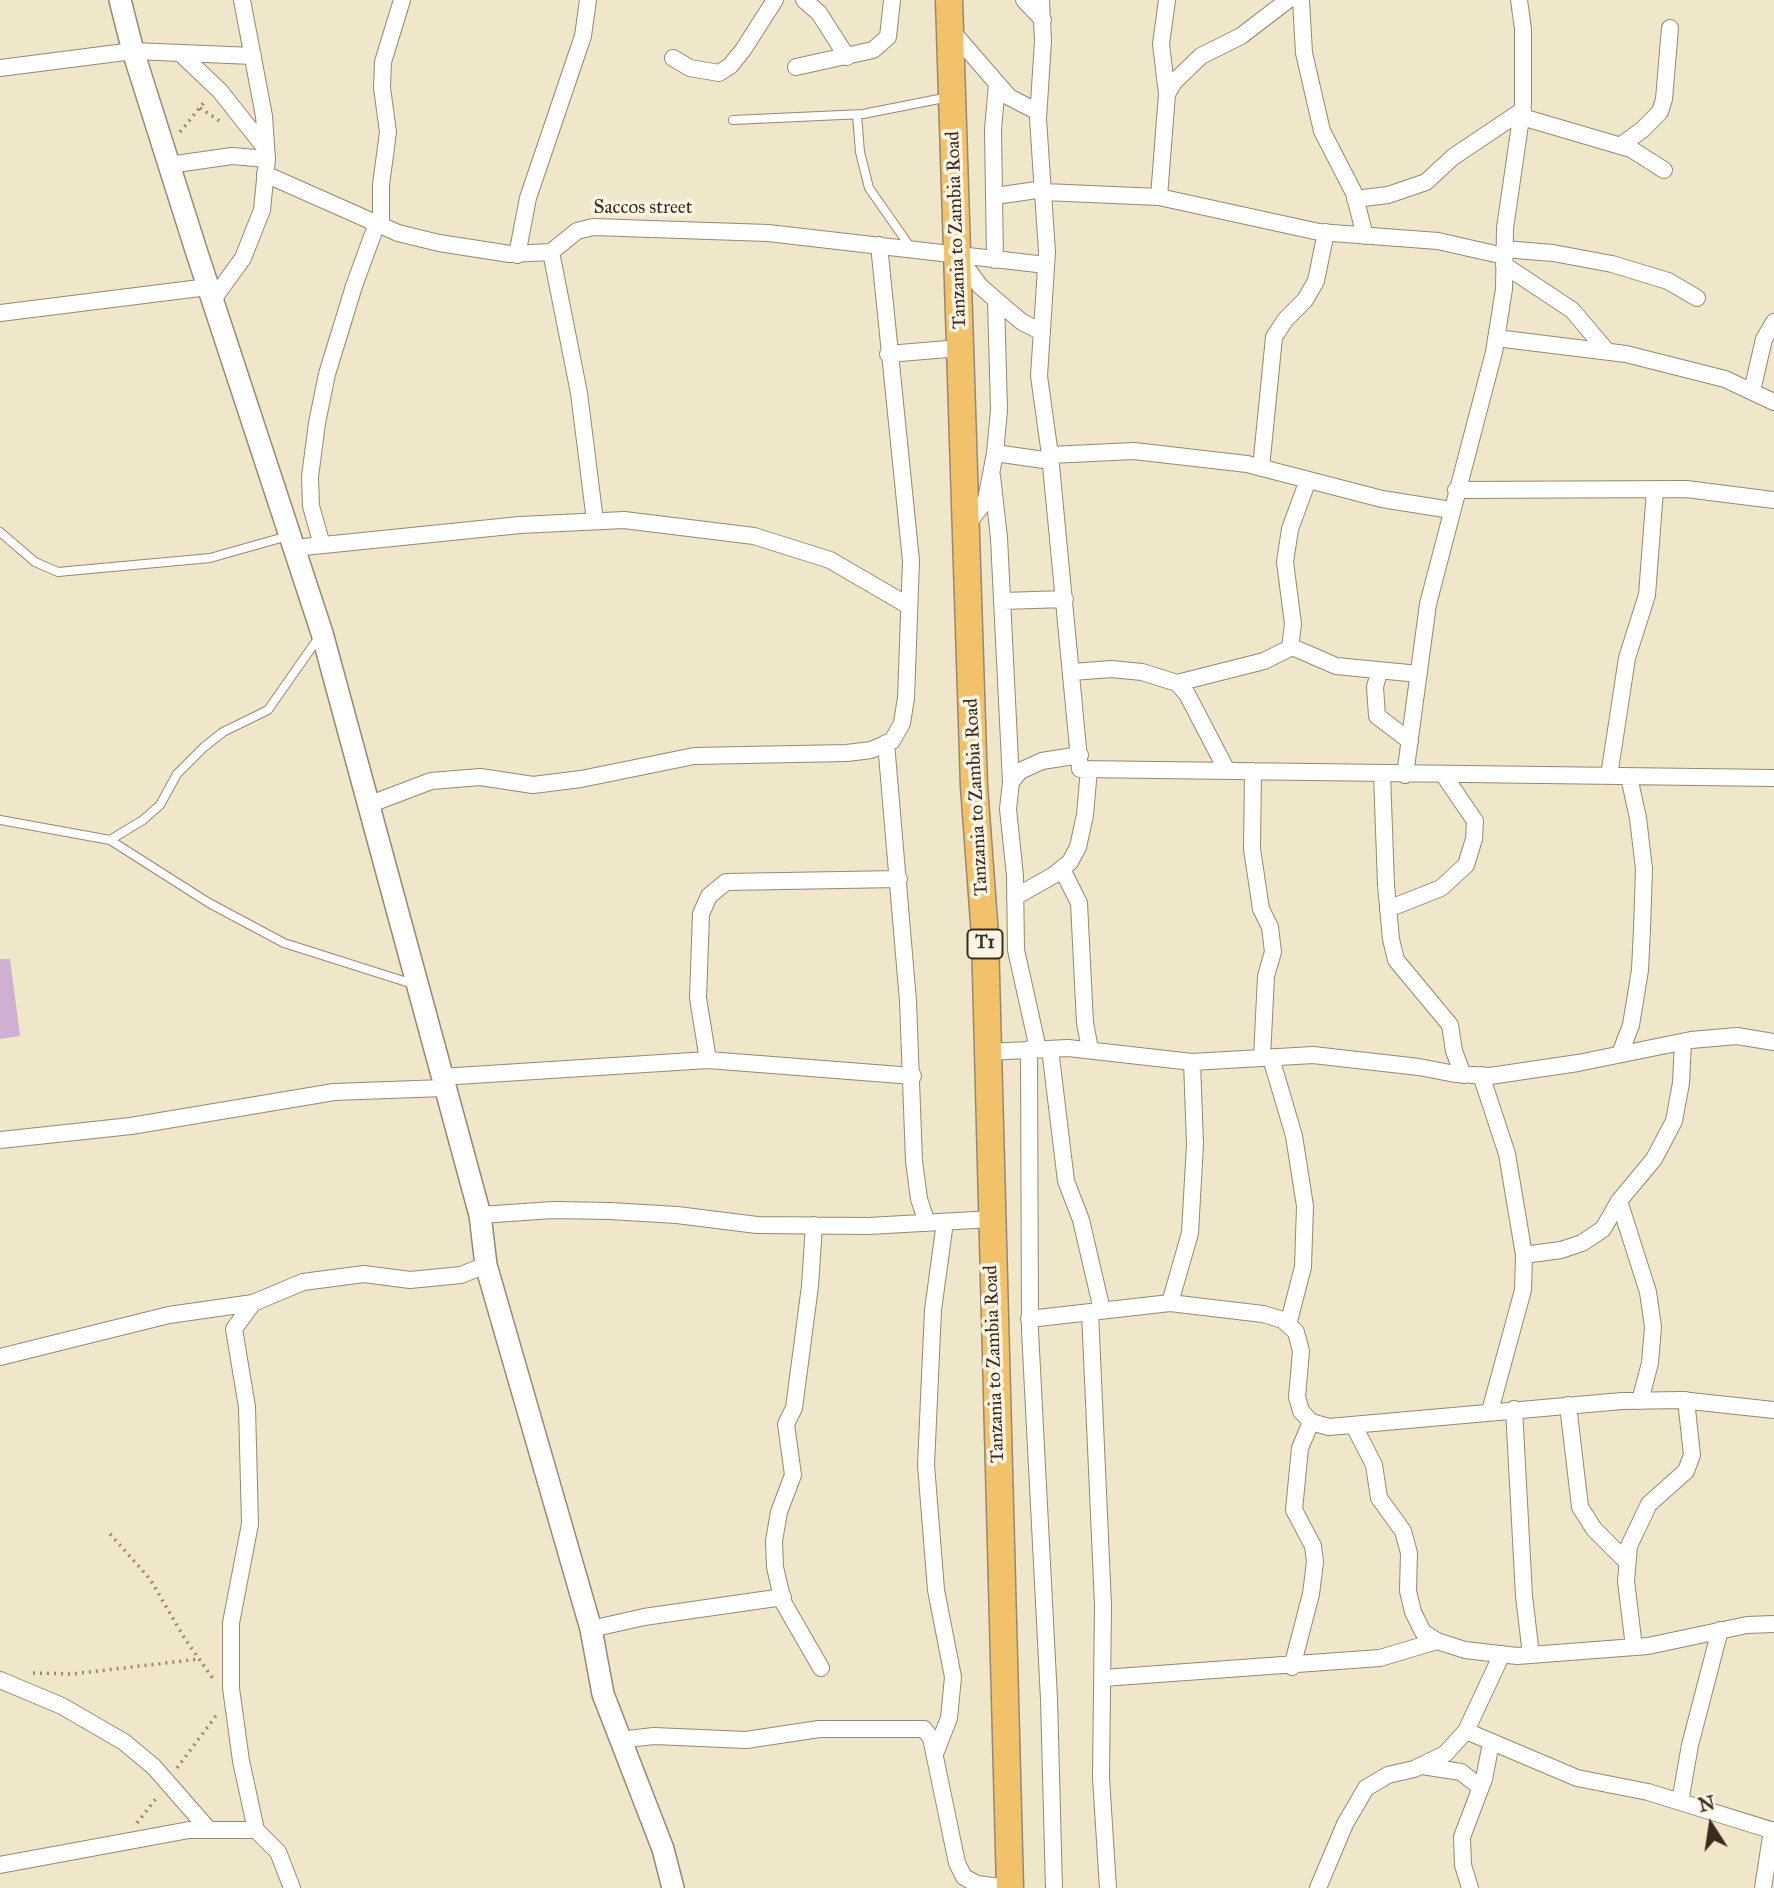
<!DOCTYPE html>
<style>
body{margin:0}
#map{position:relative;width:1774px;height:1888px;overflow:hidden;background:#f0e6c9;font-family:"IM FELL Great Primer",serif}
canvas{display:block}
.north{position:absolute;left:1676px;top:1790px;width:70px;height:70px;-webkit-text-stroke:5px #fcf5e5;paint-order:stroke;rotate:348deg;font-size:19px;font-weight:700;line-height:28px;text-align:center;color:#3b2a1e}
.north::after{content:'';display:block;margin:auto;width:24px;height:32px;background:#3b2a1e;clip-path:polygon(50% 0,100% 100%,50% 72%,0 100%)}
</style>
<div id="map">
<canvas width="1774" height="1888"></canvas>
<div class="north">N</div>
</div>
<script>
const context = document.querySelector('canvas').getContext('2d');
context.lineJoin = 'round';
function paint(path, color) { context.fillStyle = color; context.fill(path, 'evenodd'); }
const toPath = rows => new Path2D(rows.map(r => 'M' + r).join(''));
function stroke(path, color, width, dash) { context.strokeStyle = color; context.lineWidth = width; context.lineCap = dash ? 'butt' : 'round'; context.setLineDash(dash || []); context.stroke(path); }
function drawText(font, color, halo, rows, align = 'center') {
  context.font = font + ' "IM FELL Great Primer",serif'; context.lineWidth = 7; context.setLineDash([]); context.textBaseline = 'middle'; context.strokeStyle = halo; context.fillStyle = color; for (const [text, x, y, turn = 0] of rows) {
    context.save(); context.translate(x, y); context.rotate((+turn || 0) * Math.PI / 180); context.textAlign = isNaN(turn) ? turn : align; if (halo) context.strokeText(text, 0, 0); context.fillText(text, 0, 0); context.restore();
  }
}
const building = toPath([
 [0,959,10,959,20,1036,0,1039]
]);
const path = toPath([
 [200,108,221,122],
 [180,132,206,100],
 [110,1534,150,1579,185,1639,214,1680],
 [33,1673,72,1674,200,1659],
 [177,1768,218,1713],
 [137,1823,158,1796]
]);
const service = toPath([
 [857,115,860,152,869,188,911,248],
 [733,120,863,114,949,97],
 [0,532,35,562,58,572,210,558,288,536],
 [0,820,110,840,209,903,284,943,413,984],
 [110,840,143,820,160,805,177,774,204,747,223,732,268,710,319,637]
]);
const minor = toPath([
 [804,0,819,13,847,57],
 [1024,0,1043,20],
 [1041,0,1043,41,1038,119,1047,252,1039,376,1050,455,1080,769,1774,778],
 [1301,0,1304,53,1322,131,1354,193,1365,236],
 [950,29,1009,97,1038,112],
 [180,53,220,91,266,149],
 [673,58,690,68,719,73,730,66,743,50,775,0],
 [796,67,873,50,888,37,892,0],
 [0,68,133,51,253,56],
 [1167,94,1161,44,1167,0],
 [1522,117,1631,149,1664,170],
 [1620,146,1642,130,1660,112,1664,99,1670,28],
 [169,165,232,156,267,159],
 [265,174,398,233,439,243,510,254,551,252,577,231,593,227,768,233,1046,265],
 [1044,192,1159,197,1319,232,1438,241,1504,256],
 [995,196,1044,189],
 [1159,197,1167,94,1174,82,1201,56,1241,36,1288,0],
 [1355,199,1388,195,1426,182,1453,157,1523,110],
 [381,225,381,185,388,132,382,88,383,62,402,0],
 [1504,249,1553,253,1612,264,1668,281,1697,298],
 [551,252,579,393,595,521],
 [517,255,528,198,583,36,588,0],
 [959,258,980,286,996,300,1022,322,1042,332],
 [995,260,993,130,997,84],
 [1504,265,1572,310,1606,350],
 [212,301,243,258,262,210,267,159,264,116,242,0],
 [0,313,208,287],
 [1496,338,1626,354,1725,379,1774,402],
 [888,354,960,348],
 [1752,391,1764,339,1774,322],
 [995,453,1051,461],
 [1050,455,1134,451,1247,464,1382,499,1451,510],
 [1261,468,1274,337,1286,319,1305,300,1316,281,1326,232],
 [992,476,999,538,1011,782],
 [1456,490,1686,489,1774,500],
 [966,526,986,500,995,453,999,410,996,300],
 [322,545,311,506,310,477,317,423,327,374,354,286,377,223],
 [294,548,520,525,624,520,754,536,830,560,909,606],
 [1003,601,1065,599],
 [1290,646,1336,666,1419,674],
 [1073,672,1111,669,1142,672,1177,683,1187,694,1226,769],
 [1379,672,1375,687,1377,716,1410,741],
 [1177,683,1264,661,1290,648,1293,624,1285,562,1290,529,1308,480],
 [886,743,908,1001,914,1161,919,1199,927,1223],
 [1253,771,1252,849,1261,909,1270,927,1273,952,1266,976,1262,1058],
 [1382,774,1386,885,1391,939,1396,960,1450,1025,1454,1051,1463,1075],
 [1405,775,1428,604,1494,352,1504,289,1505,228,1523,104,1523,29,1519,0],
 [1609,776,1627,658,1647,595,1655,490],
 [368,805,431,781,480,777,533,785,581,779,694,756,847,753,871,750,892,741,902,723,906,698,911,561,879,245],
 [1062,869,1079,903,1085,1023,1090,1049],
 [1015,897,1054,875,1070,862,1078,847,1085,815,1089,769],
 [1388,909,1441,888,1466,865,1474,839,1475,821,1443,774],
 [1029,1049,1030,1331,1049,1699,1054,1888],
 [1038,1049,1016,950,1015,876,1008,809,1011,782,1020,771,1042,761,1080,755],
 [1050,1049,1066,1181,1081,1220,1102,1310],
 [988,1052,1068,1048,1192,1062,1313,1055,1419,1067,1455,1074,1490,1076,1578,1063,1691,1040,1737,1036,1774,1042],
 [1620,1054,1631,1025,1640,970,1642,929,1644,869,1638,818,1629,777],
 [1271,1058,1294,1136,1305,1206,1303,1267,1288,1325],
 [708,1060,698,998,701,914,709,896,726,882,899,879],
 [1481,1075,1507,1154,1524,1255,1523,1290,1490,1411],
 [441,1077,708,1060,913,1076],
 [0,1140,131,1126,334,1092,444,1088],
 [1619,1201,1648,1292,1653,1327,1650,1363,1640,1401],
 [480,1215,553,1210,610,1211,677,1215,757,1225,869,1226,992,1219],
 [814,1225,810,1286,794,1408,786,1424,793,1475,779,1512,774,1541,775,1567,783,1602,821,1668],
 [1524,1255,1561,1250,1582,1243,1603,1229,1619,1201,1654,1159,1674,1121,1681,1083,1683,1042],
 [1170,1303,1190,1233,1195,1144,1192,1062],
 [1090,1312,1103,1605,1101,1778,1108,1888],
 [1029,1319,1170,1303,1263,1314,1283,1320,1296,1332,1301,1351,1297,1397,1301,1411,1311,1422,1329,1427,1622,1401,1681,1400,1774,1410],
 [0,1357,169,1315,253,1303],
 [1568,1405,1580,1507,1594,1529,1627,1562],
 [1514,1409,1524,1596,1531,1655],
 [1354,1426,1374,1465,1379,1498,1403,1531,1409,1553,1408,1591,1413,1612,1423,1632,1437,1641,1465,1650,1517,1656,1648,1646,1747,1625,1774,1624],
 [591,1629,644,1617,783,1597],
 [1634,1647,1626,1581,1629,1546,1649,1504,1686,1471,1692,1455,1686,1400],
 [1292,1667,1311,1594,1315,1562,1313,1546,1294,1510,1300,1448,1311,1422],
 [1103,1678,1380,1658,1437,1641],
 [0,1680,62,1706,124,1742,154,1767,209,1830],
 [1466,1731,1577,1778,1648,1792,1774,1831],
 [619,1740,654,1736,746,1740,819,1729,924,1729,931,1738,957,1863,964,1877,977,1884,1008,1888],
 [935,1754,949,1718,953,1677,936,1590,926,1465,933,1310,945,1222],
 [1422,1766,1461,1772,1480,1787],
 [1680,1802,1690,1745,1720,1630],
 [256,1830,241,1761,231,1688,231,1623,250,1524,247,1407,234,1329,253,1303,303,1282,364,1274,410,1280,461,1275,486,1265],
 [0,1865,189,1830,256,1830,278,1852,292,1888],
 [1318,1888,1345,1824,1366,1788,1388,1775,1414,1769,1445,1754,1466,1731,1502,1654],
 [1470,1888,1463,1865,1462,1837,1484,1779,1491,1743],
 [1763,1888,1772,1830]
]);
const tertiary = toPath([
 [120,0,133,51,196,250,322,633,480,1215,486,1265,591,1629,603,1694,663,1849,673,1888]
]);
const trunk = toPath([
 [949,0,974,786,985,936,1010,1888]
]);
const shields = [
 [985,944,35]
];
const shieldNames = [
 ["T1",985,944]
];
const streetNames = [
 ["Saccos street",643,208],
 ["Tanzania to Zambia Road",957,230,-92],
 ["Tanzania to Zambia Road",977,797,-93],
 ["Tanzania to Zambia Road",995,1364,-92]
];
paint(building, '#cfb0d3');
stroke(service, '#968874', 10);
stroke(minor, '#968874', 18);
stroke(tertiary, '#968874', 24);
stroke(trunk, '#968874', 29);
stroke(path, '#968874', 3.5, [2, 5]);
stroke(service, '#fff', 8);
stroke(minor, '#fff', 16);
stroke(tertiary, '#fff', 21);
stroke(trunk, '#f2c26a', 26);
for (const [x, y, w] of shields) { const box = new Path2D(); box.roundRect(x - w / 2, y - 14.5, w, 29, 5); context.fillStyle = '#fcf5e5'; context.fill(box); stroke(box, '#3b2a1e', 2); }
drawText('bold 18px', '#3b2a1e', null, shieldNames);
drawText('19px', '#3b2a1e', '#fcf5e5', streetNames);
</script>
